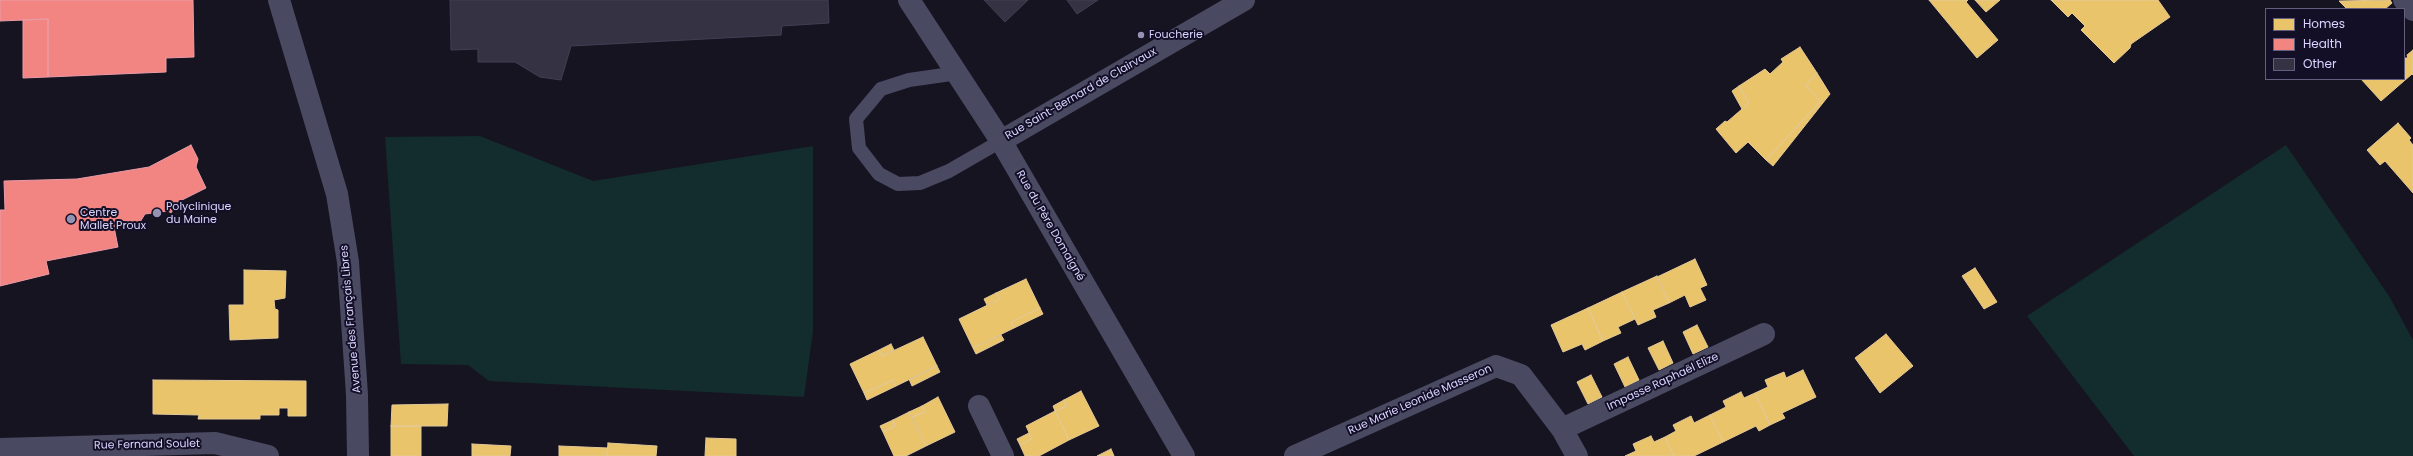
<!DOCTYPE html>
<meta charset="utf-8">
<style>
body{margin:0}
#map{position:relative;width:2413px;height:456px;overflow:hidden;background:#161421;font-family:Poppins,sans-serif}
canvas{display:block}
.legend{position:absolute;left:2265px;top:8px;width:140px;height:72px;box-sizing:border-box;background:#130f26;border:1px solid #625e7d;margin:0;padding:5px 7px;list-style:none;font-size:12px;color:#d9d4ff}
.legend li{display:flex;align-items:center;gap:8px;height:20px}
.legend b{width:20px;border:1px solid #625e7d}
</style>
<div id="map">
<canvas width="2413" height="456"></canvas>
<ul class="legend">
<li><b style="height:11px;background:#e9c46a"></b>Homes</li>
<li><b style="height:11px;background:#f28482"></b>Health</li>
<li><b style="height:11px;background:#343243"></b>Other</li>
</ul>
</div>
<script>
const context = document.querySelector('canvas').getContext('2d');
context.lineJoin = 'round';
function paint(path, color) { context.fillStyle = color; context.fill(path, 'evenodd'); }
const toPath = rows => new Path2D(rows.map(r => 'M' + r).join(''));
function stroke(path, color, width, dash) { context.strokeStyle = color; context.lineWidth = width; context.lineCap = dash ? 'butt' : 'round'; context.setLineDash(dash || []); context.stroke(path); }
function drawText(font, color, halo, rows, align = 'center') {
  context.font = font + ' Poppins,sans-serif'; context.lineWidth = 4; context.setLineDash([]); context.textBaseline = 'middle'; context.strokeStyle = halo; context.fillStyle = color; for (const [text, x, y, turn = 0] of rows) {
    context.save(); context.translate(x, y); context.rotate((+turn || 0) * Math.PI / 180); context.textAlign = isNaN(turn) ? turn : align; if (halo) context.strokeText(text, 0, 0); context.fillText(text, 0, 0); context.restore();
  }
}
const green = toPath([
 [480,136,593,181,813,146,813,331,804,397,489,381,468,365,401,364,385,137],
 [2286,145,2389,296,2413,340,2413,456,2134,456,2027,316]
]);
const homes = toPath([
 [1929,0,1968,0,1966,2,1998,40,1977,58,1929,0],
 [1975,0,2000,0,1986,12,1975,0],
 [2051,0,2158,0,2170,17,2131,44,2130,48,2114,63,2081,30,2085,26,2072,13,2068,17,2051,0],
 [2390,0,2392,3,2385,9,2347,9,2339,1,2390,0],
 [1800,47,1817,73,1806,85,1820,102,1766,160,1748,142,1736,153,1716,129,1725,121,1727,122,1749,103,1739,86,1765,69,1770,74,1783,62,1781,59,1800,47],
 [2413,50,2413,75,2412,74,2381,101,2361,79,2404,79,2404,58,2408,58,2407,55,2413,50],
 [1817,73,1830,94,1773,166,1766,160,1820,102,1806,85,1817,73],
 [1739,86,1749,103,1742,109,1732,91,1739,86],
 [2398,123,2411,138,2409,140,2413,145,2413,193,2385,161,2380,165,2367,150,2398,123],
 [1695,259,1707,285,1700,288,1706,300,1690,307,1685,295,1669,303,1657,277,1695,259],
 [1975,268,1997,302,1984,309,1962,276,1975,268],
 [244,270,286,271,285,298,274,300,275,309,278,310,278,338,230,340,229,305,244,305,244,270],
 [1657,276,1669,303,1653,310,1656,317,1638,325,1622,292,1657,276],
 [1026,279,1040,308,1011,322,1014,328,973,348,959,319,1000,299,996,293,1026,279],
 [1622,292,1635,319,1618,327,1621,333,1603,341,1588,308,1622,292],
 [996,293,1000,299,987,305,984,299,996,293],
 [1040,308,1043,314,1014,328,1011,322,1040,308],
 [1588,308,1603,341,1585,350,1582,344,1563,352,1551,325,1588,308],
 [1697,325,1708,347,1693,354,1683,332,1697,325],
 [1886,334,1913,366,1880,393,1855,358,1886,334],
 [1001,335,1004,340,976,354,973,348,1001,335],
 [923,337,937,366,896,386,893,380,864,393,850,364,879,350,882,356,923,337],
 [1663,341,1673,363,1659,370,1648,348,1663,341],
 [891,344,894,350,882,356,879,350,891,344],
 [1628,357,1639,380,1625,387,1614,364,1628,357],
 [937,366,940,372,912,386,909,379,937,366],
 [1803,370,1816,397,1782,413,1785,418,1770,425,1755,393,1768,387,1765,380,1784,372,1786,378,1803,370],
 [1591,375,1602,397,1588,404,1577,382,1591,375],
 [153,380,306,381,306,416,288,416,288,408,279,408,279,415,260,415,260,419,198,419,199,415,153,414,153,380],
 [893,380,896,386,867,400,864,393,893,380],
 [1081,391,1099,426,1069,440,1055,411,1067,406,1064,400,1081,391],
 [1741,392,1744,398,1755,393,1770,425,1759,431,1756,426,1723,442,1710,415,1726,407,1723,401,1741,392],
 [938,397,955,432,926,446,912,417,925,412,922,406,938,397],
 [1064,400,1067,406,1055,411,1053,406,1064,400],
 [448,404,447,426,391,426,392,405,448,404],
 [922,406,925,412,912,417,909,412,922,406],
 [1055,411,1069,440,1039,456,1025,456,1020,445,1032,439,1026,426,1055,411],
 [909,412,926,446,906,456,894,456,883,432,895,426,893,420,909,412],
 [1710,415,1723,442,1694,456,1674,456,1665,437,1676,431,1673,425,1691,416,1694,423,1710,415],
 [893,420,895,426,883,432,880,426,893,420],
 [391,426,421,426,421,456,391,456,391,426],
 [1029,433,1032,439,1020,445,1017,439,1029,433],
 [1651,436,1654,442,1665,437,1674,456,1625,456,1636,451,1633,444,1651,436],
 [706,438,736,439,736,456,705,456,706,438],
 [608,443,657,446,656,456,607,456,608,443],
 [472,444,511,446,510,456,472,456,472,444],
 [559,446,608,448,607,456,559,456,559,446],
 [1111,449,1114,456,1097,456,1111,449]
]);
const health = toPath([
 [0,0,193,0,194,57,166,58,166,72,48,77,48,19,0,21,0,0],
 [48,19,48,77,23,78,23,20,48,19],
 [191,145,198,159,196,167,206,188,178,202,171,213,168,211,145,214,140,222,114,227,118,247,46,261,49,274,0,286,0,210,5,210,4,181,77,179,149,167,191,145]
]);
const building = toPath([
 [450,0,828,0,829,23,782,26,781,35,571,46,561,80,540,77,515,62,478,62,478,49,451,50,450,0],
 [984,0,1028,0,1005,22,984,0],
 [1067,0,1098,0,1077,14,1067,0]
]);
const service = toPath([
 [958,73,909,80,881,89,856,119,859,148,879,174,898,184,920,183,949,171,1001,141]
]);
const minor = toPath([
 [279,0,337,194,348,262,357,395,358,456],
 [909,0,1001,141,1184,456],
 [2404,0,2413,10],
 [1001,141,1244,0],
 [979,406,1003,456],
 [1562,429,1764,334],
 [0,449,215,443,268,456],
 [1295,456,1496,366,1521,375,1562,429,1577,456]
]);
const markers = [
 [1141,35,4,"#9591b1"],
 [157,213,5,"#9591b1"],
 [71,219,5,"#9591b1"]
];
const poiNames = [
 ["Foucherie",1149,35],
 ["Polyclinique",166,207],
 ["du Maine",166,220],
 ["Centre",80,213],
 ["Mallet Proux",80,226]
];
const streetNames = [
 ["Rue Saint-Bernard de Clairvaux",1081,94,-30],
 ["Rue du Père Domaigné",1050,226,60],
 ["Avenue des Français Libres",351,319,-95],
 ["Impasse Raphaël Elize",1663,382,-25],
 ["Rue Marie Leonide Masseron",1420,400,-24],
 ["Rue Fernand Soulet",147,445,-1]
];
paint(green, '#132c2d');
paint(homes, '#e9c46a');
stroke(homes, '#e4c997', 1);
paint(health, '#f28482');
stroke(health, '#ea9ca8', 1);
paint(building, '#343243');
stroke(building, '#433f54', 1);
stroke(service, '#4a4962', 14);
stroke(minor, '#4a4962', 22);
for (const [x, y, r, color] of markers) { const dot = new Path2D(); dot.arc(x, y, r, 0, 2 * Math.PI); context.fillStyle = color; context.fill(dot); stroke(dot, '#130f26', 1.5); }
drawText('11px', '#d9d4ff', '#130f26', poiNames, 'left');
drawText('11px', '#d9d4ff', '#130f26', streetNames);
</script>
